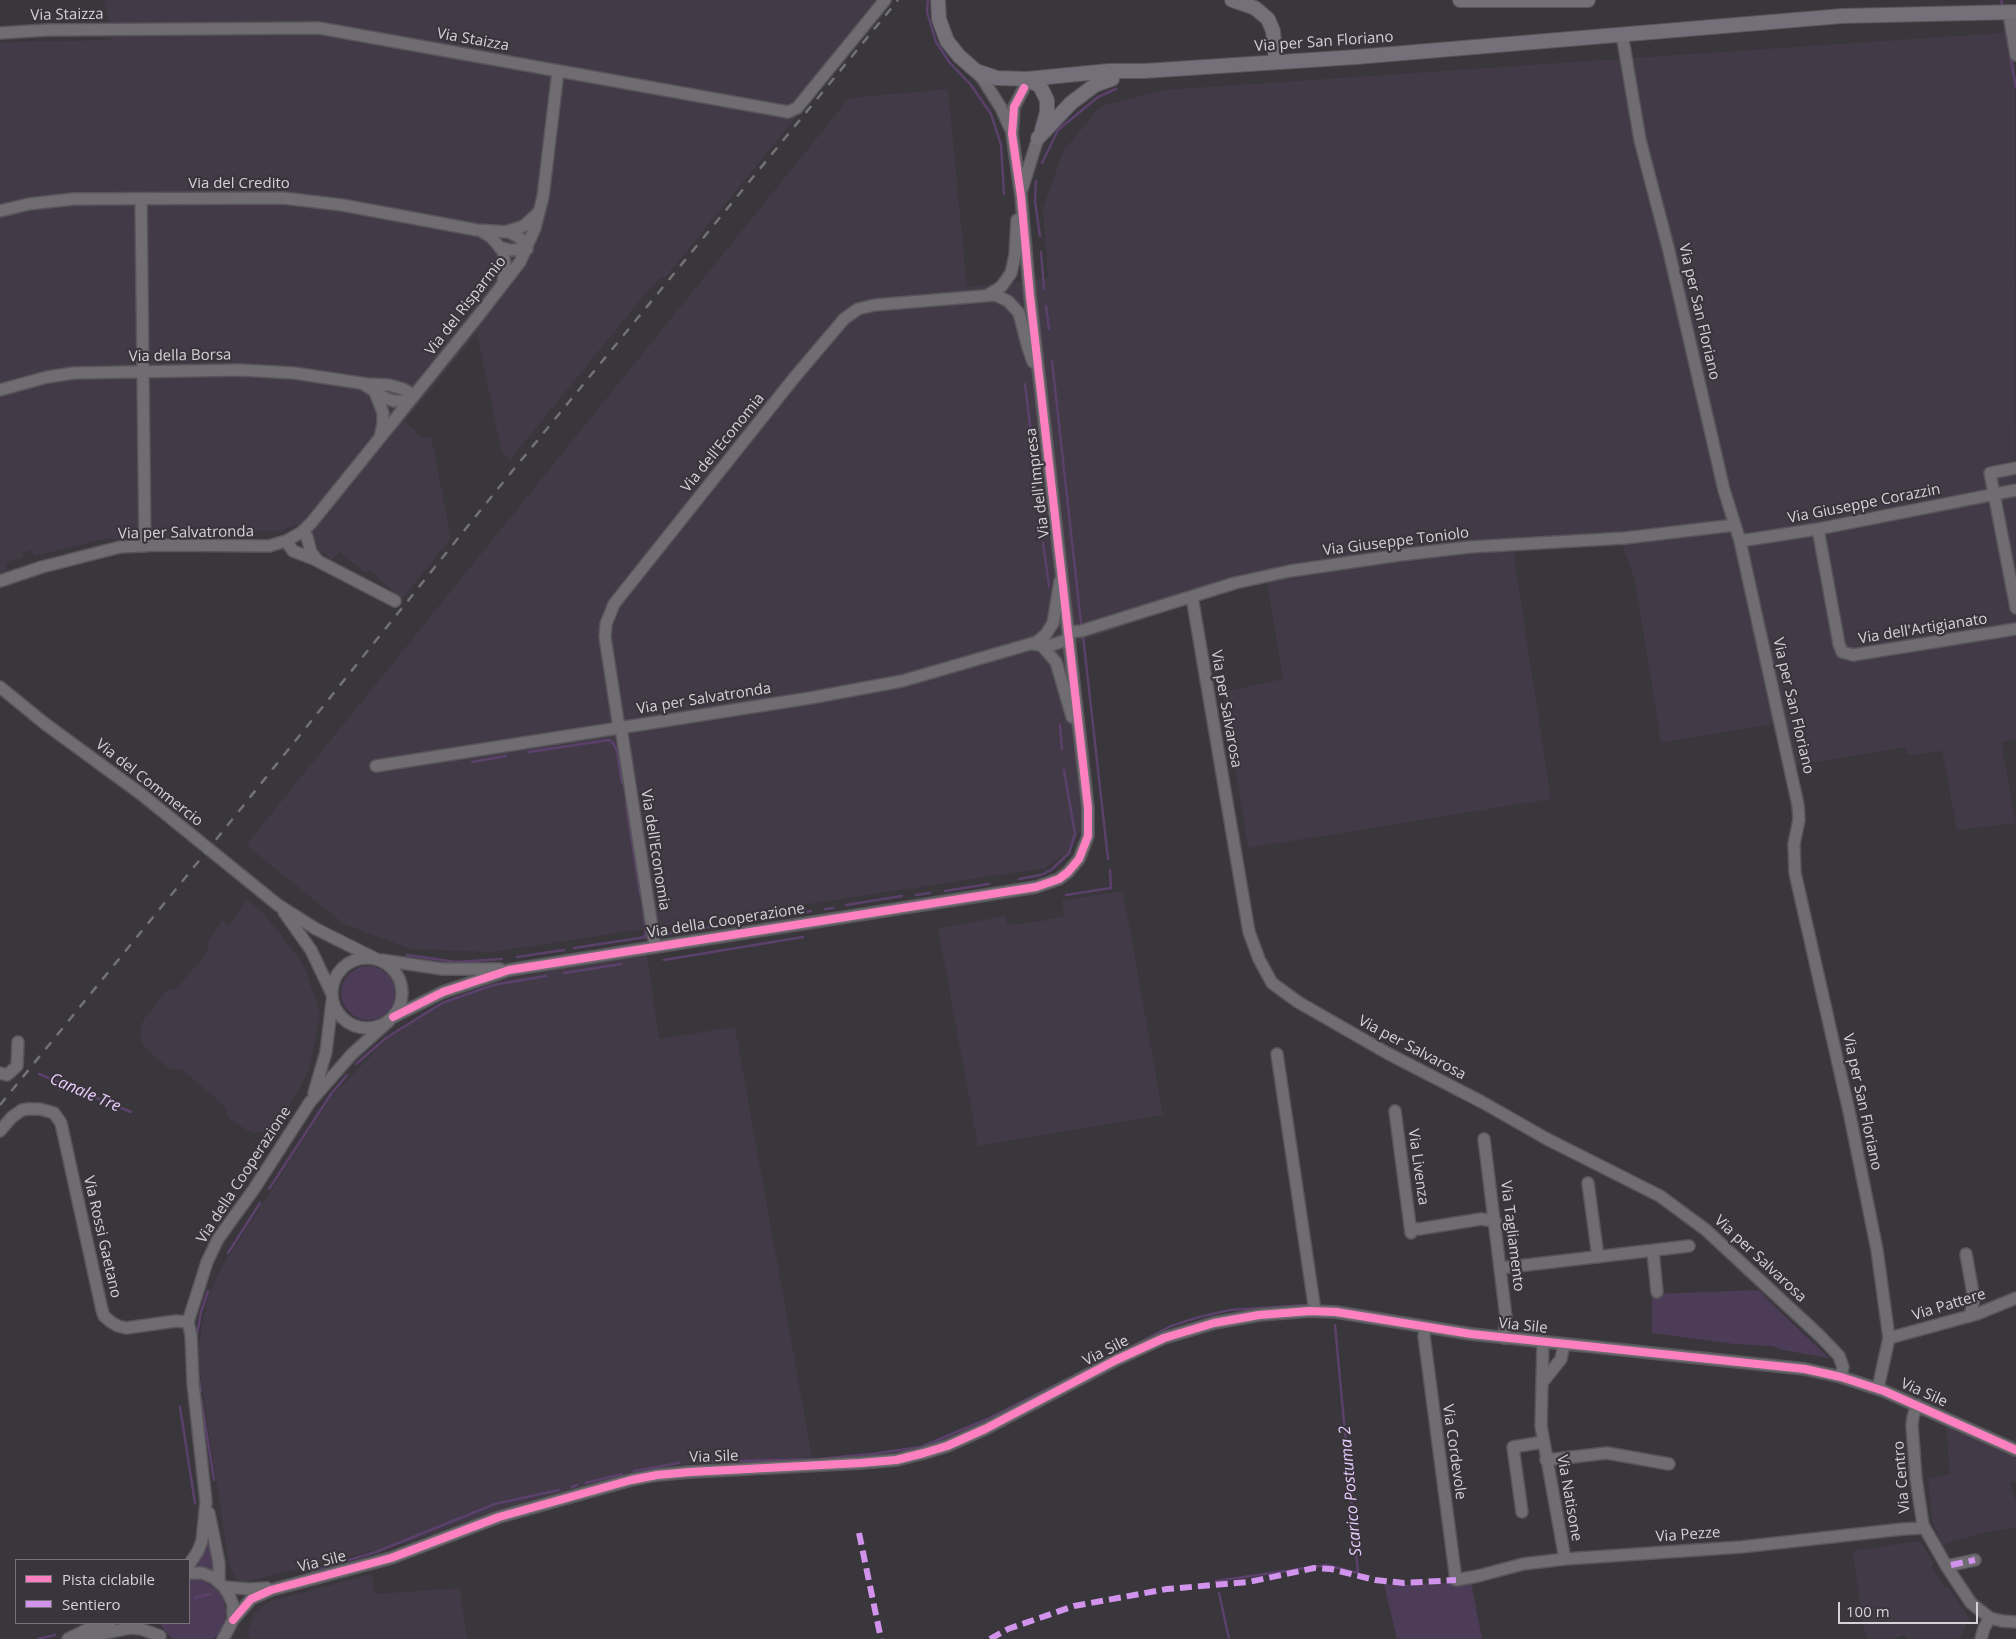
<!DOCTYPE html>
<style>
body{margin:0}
#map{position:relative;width:2016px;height:1639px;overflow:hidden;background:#39373b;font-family:"Open Sans",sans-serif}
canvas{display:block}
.legend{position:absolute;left:15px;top:1559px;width:175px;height:65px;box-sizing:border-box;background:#3a353d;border:1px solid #78737b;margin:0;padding:6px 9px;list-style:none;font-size:15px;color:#d4d1d7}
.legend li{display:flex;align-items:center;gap:10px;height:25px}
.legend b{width:25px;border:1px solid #78737b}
.scale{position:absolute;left:1838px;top:1602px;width:140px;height:22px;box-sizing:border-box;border:2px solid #d4d1d7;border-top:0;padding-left:6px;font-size:15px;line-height:18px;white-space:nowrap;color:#d4d1d7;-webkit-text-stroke:4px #3a353d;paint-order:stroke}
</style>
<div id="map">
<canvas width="2016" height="1639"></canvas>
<ul class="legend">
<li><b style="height:6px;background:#ff80c0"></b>Pista ciclabile</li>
<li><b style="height:6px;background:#d193ec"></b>Sentiero</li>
</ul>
<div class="scale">100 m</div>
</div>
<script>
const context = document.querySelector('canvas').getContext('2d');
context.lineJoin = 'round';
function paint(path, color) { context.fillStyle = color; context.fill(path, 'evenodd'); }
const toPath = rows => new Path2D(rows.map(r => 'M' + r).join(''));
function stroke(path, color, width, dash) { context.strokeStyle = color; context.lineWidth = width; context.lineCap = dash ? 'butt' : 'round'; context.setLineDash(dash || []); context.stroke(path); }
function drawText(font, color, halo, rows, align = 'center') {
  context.font = font + ' "Open Sans",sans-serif'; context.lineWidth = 4.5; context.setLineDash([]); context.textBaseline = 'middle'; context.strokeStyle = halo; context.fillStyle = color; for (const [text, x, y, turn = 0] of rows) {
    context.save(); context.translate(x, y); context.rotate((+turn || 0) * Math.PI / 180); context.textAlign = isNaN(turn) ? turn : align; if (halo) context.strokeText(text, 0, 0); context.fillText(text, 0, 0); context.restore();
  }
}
const built = toPath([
 [105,0,876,0,825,63,805,106,665,278,660,278,641,299,510,460,501,451,477,333,405,421,423,438,431,436,451,538,402,599,369,570,366,573,339,552,332,560,318,549,316,543,296,524,282,531,183,531,178,537,115,540,109,538,34,556,32,550,22,553,23,557,6,563,7,570,0,573,0,43,5,42,111,40],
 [2015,32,2016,739,2001,742,2016,823,1957,830,1942,751,1908,755,1905,747,1795,766,1785,722,1661,743,1635,580,1622,545,1513,550,1551,799,1248,848,1223,692,1283,679,1267,581,1206,596,1066,647,1085,822,1071,849,1045,868,493,952,411,949,344,924,246,845,849,98,948,89,967,287,1048,278,1043,208,1064,150,1101,106,1164,90],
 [1123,891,1163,1115,978,1146,938,928,1006,916,1007,925,1042,921,1064,916,1062,900],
 [247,900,263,913,295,953,305,969,317,1003,320,1015,309,1070,296,1094,280,1122,268,1131,256,1133,246,1130,227,1116,226,1107,182,1070,170,1069,149,1052,143,1044,140,1036,141,1027,144,1019,167,990,176,989,208,952,207,943,211,936,222,921,229,925],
 [647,955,659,1039,735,1027,812,1457,691,1464,641,1470,510,1506,407,1543,244,1582,236,1579,229,1564,197,1354,207,1298,220,1270,331,1097,386,1040,439,1005,500,981,582,965],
 [1946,1426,2016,1458,2016,1481,2010,1484,2016,1501,2016,1527,1975,1535,1942,1545,1932,1519,1928,1479,1950,1474],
 [1910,1542,1919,1542,1922,1544,1934,1563,1931,1566,1945,1588,1949,1588,1970,1619,1959,1639,1907,1639,1905,1635,1894,1639,1867,1639,1862,1621,1853,1551],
 [372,1574,375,1594,460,1588,467,1639,249,1639,248,1631,253,1615,264,1604,278,1599]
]);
const green = toPath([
 '341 993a27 27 0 1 1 54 0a27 27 0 1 1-54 0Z',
 [1759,1290,1770,1302,1829,1358,1783,1350,1772,1346,1734,1344,1652,1333,1652,1294],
 [207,1524,215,1573,204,1568,191,1567],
 [189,1579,201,1580,209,1584,219,1591,223,1599,226,1611,225,1620,221,1631,213,1639,172,1639,161,1626,160,1623,189,1623],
 [1471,1582,1482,1639,1397,1639,1384,1584,1399,1585]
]);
const stream = toPath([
 [928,0,927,12,936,42,950,63,971,85,991,114,1001,145,1004,194],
 [2001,0,2002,4],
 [2004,21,2009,49],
 [2010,55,2016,87],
 [1042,163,1058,130,1098,97,1116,89],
 [1036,181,1035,201,1040,236],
 [1041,252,1044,289],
 [1046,306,1049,329],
 [1052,361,1081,623],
 [1025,384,1034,458],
 [1038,495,1040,513],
 [1043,543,1049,586],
 [1083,636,1108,859],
 [1060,725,1062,749],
 [528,752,609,740,613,743,617,751,622,783],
 [472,762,506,756],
 [626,804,640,894],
 [1019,879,1041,875,1051,870,1069,853,1075,834,1064,770],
 [945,891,989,884],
 [916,895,930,893],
 [1066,895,1111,888,1110,870],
 [846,905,902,896],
 [643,908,646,932,644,937],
 [825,909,833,908],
 [766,918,811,911],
 [661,935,722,925],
 [574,948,646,937],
 [407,955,456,962,502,959],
 [517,957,564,950],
 [664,960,803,937],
 [564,973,621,964],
 [356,1064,386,1038,442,1003,493,985,546,976],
 [39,1074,131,1112],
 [269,1189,331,1094,347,1075],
 [228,1253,260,1203],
 [196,1340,201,1312,208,1291],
 [1119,1353,1171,1326,1199,1317,1230,1310,1307,1305],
 [198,1373,201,1391],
 [201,1398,214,1480],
 [180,1407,195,1503],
 [697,1462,819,1459,872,1454,921,1447,985,1420,1103,1361],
 [634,1471,679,1463],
 [586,1483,622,1474],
 [572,1487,577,1485],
 [312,1571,376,1552,495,1504,559,1490],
 [1216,1581,1327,1565,1358,1573,1335,1325],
 [1219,1593,1229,1639],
 [195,1598,210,1594],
 [38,1639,55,1635]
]);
const minor = toPath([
 [2009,13,2016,55],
 [0,33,48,30,319,28,788,112,797,108,885,0],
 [1622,34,1640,140,1668,247,1724,490,1740,541,1798,805,1799,820,1794,844,1795,873,1850,1116,1877,1250,1889,1338,1878,1388],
 [979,73,1001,108,1010,128],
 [1022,189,1038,138],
 [141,200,145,546],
 [0,211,29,204,73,199,283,198,342,205,477,230,509,232,520,238,527,249],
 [481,231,491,237,503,251,505,264,503,283],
 [505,232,524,226,538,213],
 [499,247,511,250,527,249],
 [988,295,1001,287,1011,273,1015,255,1017,220],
 [365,385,387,399,394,401,409,401],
 [0,390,47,377,74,373,240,370,294,373,367,384,389,385,403,389,414,395],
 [375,392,383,413,383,424,380,437],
 [2016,468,1990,473,2016,608],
 [1818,529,1839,644,1842,652,1853,655,2016,629],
 [303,531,307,537,311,552,317,560],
 [286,541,293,551,314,559,395,601],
 [1740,541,1818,529,2016,490],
 [0,581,42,567,120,547,159,545,269,546,286,541,302,532,312,522,479,315,520,262,535,228,543,197,558,71],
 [1192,597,1249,932,1259,959,1272,983,1298,1002,1387,1053,1482,1102,1547,1139,1660,1196,1706,1230,1820,1336,1839,1356,1843,1367,1841,1377],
 [1069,632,1081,631,1235,583,1290,571,1400,555,1470,547,1625,538,1735,525],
 [1033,644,1042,646,1056,662,1072,717],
 [1039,644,1052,645,1069,639],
 [0,687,44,723,141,794,278,905,316,929,376,959],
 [619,728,605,637,606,624,614,604,794,378,844,319,858,309,875,305,995,295,1008,301,1019,313,1028,348,1033,362],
 [621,728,655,946],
 [376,766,810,698,902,681,1037,642,1046,634,1053,623,1060,581],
 [284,912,311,950,332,994],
 '332 993a35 35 0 1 1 70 0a35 35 0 1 1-70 0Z',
 [382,960,442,969,500,969],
 [393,1017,443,992,509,970,1036,887,1059,879,1068,872,1079,859,1088,836,1088,808,1030,296,1021,196,1012,134,1014,107,1024,88],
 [1277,1054,1315,1311],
 [0,1073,7,1075,17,1066,18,1042],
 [314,1093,326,1052,332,1002],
 [1395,1111,1411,1233],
 [0,1131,12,1117,22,1110,28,1109,40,1109,54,1113,61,1123,102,1310,104,1316,111,1322,118,1326,126,1328,176,1321,188,1322],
 [1484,1139,1506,1317,1504,1338],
 [1588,1183,1598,1257],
 [1411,1228,1419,1229,1481,1219,1495,1221],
 [1653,1251,1657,1292],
 [1966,1254,1974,1299,1970,1316],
 [1501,1268,1689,1246],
 [1425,1327,1424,1336,1456,1580,1478,1576,1523,1564,1565,1559,1741,1547,1903,1529,1924,1528],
 [1889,1338,1977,1314,2016,1298],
 [1543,1342,1541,1426,1565,1559],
 [1542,1383,1561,1359,1564,1344],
 [1917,1405,1913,1417,1912,1426,1916,1478,1923,1525,1947,1567,1971,1603,1990,1618,2002,1621,2016,1622],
 [1546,1460,1607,1453,1669,1464],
 [1522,1512,1513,1447,1543,1442],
 [209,1513,219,1563,219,1582],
 [189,1565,198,1551,202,1541,206,1502,193,1383,191,1335,188,1322,207,1262,218,1239,254,1189,310,1102,352,1054,389,1021],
 [1951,1565,1975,1560],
 [189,1573,202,1573,214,1578,224,1587,229,1595,233,1605,233,1620,223,1639],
 [224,1587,250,1589,267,1588],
 [233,1620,251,1599,271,1590,391,1558,499,1517,631,1480,657,1475,690,1472,860,1463,896,1460,924,1453,947,1446,985,1429,1116,1360,1164,1338,1214,1323,1259,1315,1310,1311,1336,1312,1471,1334,1805,1369,1841,1377,1884,1391,2016,1450],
 [68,1639,88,1629,110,1623],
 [77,1639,130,1628,141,1629,160,1636],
 [1981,1639,1984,1628,1990,1618]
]);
const major = toPath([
 [938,0,939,19,947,41,959,56,983,77],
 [1232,0,1255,8,1268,19,1273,31,1276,61],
 [1460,0,1588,0],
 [976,71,997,78,1027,79,1109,71,1144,71,1356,57,1842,16,2016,12],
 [1027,79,1040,86,1047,100,1047,112,1042,130],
 [1038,138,1071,103,1095,85,1112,79]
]);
const rail = toPath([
 [0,1105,198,862,496,491,898,0]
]);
const quiet = toPath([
 [859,1533,881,1639],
 [1951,1565,1975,1560],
 [990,1639,1008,1629,1074,1606,1167,1589,1249,1582,1314,1568,1331,1569,1375,1580,1404,1583,1456,1580]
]);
const cycleway = toPath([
 [393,1017,443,992,509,970,1036,887,1059,879,1068,872,1079,859,1088,836,1088,808,1030,296,1021,196,1012,134,1014,107,1024,88],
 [233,1620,251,1599,271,1590,391,1558,499,1517,631,1480,657,1475,690,1472,860,1463,896,1460,924,1453,947,1446,985,1429,1116,1360,1164,1338,1214,1323,1259,1315,1310,1311,1336,1312,1471,1334,1805,1369,1841,1377,1884,1391,2016,1450]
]);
const streetNames = [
 ["Via Staizza",67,15,-1],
 ["Via Staizza",473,40,10],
 ["Via per San Floriano",1324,42,-4],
 ["Via del Credito",239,184],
 ["Via del Risparmio",466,306,-52],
 ["Via per San Floriano",1699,312,77],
 ["Via della Borsa",180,356,-1],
 ["Via dell'Economia",723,443,-51],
 ["Via dell'Impresa",1038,483,-97],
 ["Via Giuseppe Corazzin",1864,504,-11],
 ["Via per Salvatronda",186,533,-1],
 ["Via Giuseppe Toniolo",1396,542,-7],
 ["Via dell'Artigianato",1923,629,-9],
 ["Via per Salvatronda",704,699,-9],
 ["Via per San Floriano",1793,706,77],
 ["Via per Salvarosa",1226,709,80],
 ["Via del Commercio",149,783,38],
 ["Via dell'Economia",655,850,81],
 ["Via della Cooperazione",726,921,-9],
 ["Via per Salvarosa",1412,1048,28],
 ["Via per San Floriano",1862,1102,78],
 ["Via Livenza",1418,1167,82],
 ["Via della Cooperazione",244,1175,-57],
 ["Via Tagliamento",1512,1236,83],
 ["Via Rossi Gaetano",102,1237,77],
 ["Via per Salvarosa",1760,1259,43],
 ["Via Pattere",1949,1305,-17],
 ["Via Sile",1523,1326,6],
 ["Via Sile",1106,1351,-27],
 ["Via Sile",1924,1393,24],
 ["Via Cordevole",1454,1452,82],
 ["Via Sile",714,1457,-2],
 ["Via Centro",1902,1477,-95],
 ["Via Natisone",1569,1498,80],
 ["Via Pezze",1688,1535,-4],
 ["Via Sile",322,1562,-14]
];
const waterNames = [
 ["Canale Tre",85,1093,23],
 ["Scarico Postuma 2",1351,1491,-95]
];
paint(built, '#423a47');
paint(green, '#4c3c57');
stroke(stream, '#5b406c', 2.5);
stroke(minor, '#575559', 14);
stroke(major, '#575559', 16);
stroke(minor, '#6f6d71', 11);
stroke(major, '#746f78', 14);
stroke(rail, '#737274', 2.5, [9, 9]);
stroke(quiet, '#d193ec', 6, [12, 6]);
stroke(cycleway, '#ff80c0', 8);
drawText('15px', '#d4d1d7', '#3a353d', streetNames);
drawText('italic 16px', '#e9cefd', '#3a353d', waterNames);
</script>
